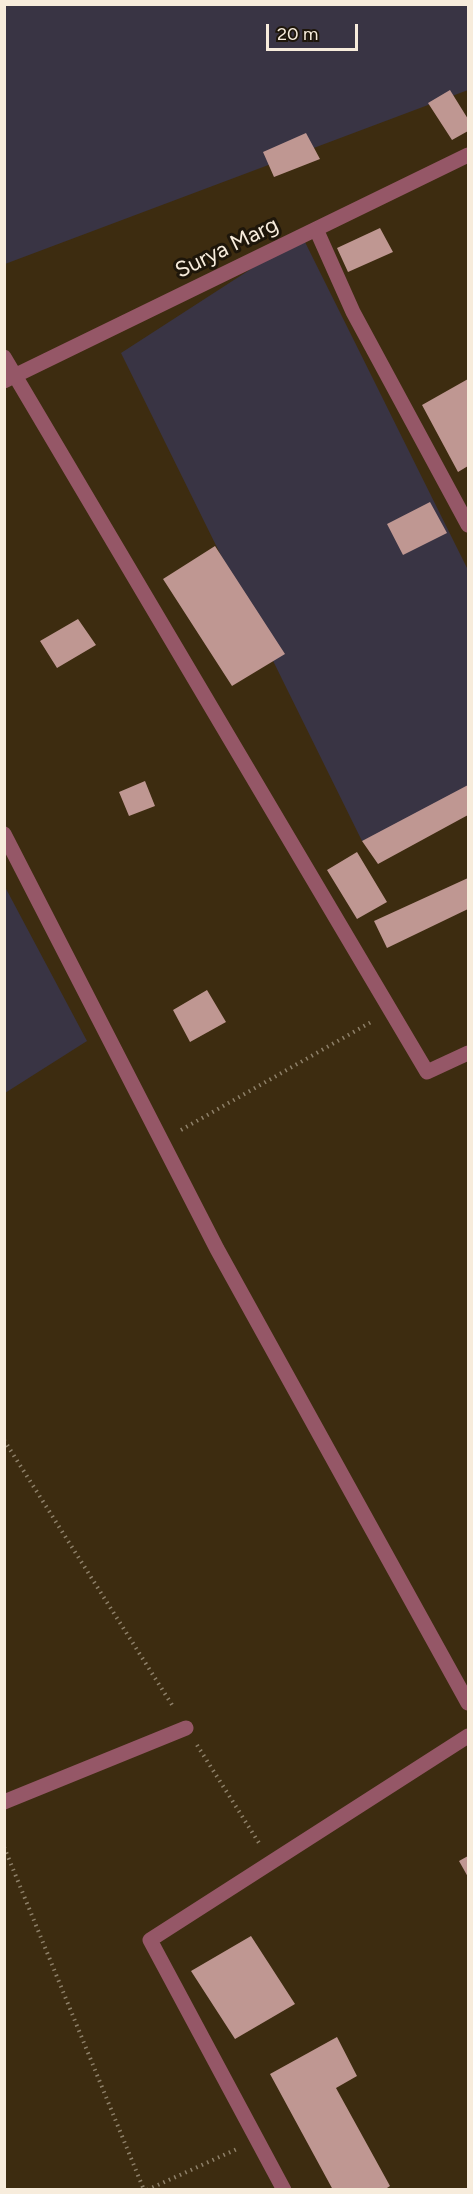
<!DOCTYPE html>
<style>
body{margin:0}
#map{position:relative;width:473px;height:2194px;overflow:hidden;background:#3d2c10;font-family:Figtree,sans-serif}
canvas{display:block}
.frame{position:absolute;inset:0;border:6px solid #f7ecdc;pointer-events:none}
.scale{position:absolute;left:266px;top:24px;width:92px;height:27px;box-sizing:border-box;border:3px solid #f7ecdc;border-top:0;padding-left:8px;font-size:18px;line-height:21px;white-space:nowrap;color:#f7ecdc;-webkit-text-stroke:4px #1e160a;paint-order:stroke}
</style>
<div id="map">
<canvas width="473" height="2194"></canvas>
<div class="frame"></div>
<div class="scale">20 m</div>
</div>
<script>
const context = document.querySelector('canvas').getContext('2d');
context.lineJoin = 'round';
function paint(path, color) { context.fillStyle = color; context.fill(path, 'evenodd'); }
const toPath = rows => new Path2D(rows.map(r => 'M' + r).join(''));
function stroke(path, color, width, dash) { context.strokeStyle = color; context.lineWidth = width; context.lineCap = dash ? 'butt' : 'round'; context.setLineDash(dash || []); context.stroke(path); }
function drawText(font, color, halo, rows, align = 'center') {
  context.font = font + ' Figtree,sans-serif'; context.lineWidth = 6; context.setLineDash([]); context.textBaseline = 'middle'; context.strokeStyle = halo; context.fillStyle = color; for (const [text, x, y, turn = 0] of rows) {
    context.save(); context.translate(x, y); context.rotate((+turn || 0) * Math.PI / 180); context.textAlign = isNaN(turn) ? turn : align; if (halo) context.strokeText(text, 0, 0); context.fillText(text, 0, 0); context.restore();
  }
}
const industrial = toPath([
 [5,5,468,5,468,90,5,264],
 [302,236,468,570,468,792,362,841,121,353],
 [4,885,87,1041,5,1093,4,1093]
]);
const building = toPath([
 [450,90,468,119,468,131,452,140,428,103],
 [306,133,320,159,274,177,263,152],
 [380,228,393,252,348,272,337,248],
 [468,379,468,466,458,472,422,405],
 [430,502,447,533,403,555,387,524],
 [215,546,285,654,232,686,163,579],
 [78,619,96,645,57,668,40,641],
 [145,781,155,806,129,816,119,792],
 [468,785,468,815,378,864,362,841],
 [357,852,387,902,357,919,327,870],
 [468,878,468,909,387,948,374,921],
 [207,990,226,1022,190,1042,173,1010],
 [468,1856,468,1877,459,1861],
 [251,1936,295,2004,235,2039,191,1971],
 [337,2037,357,2076,336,2088,390,2186,384,2190,333,2190,270,2074]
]);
const path = toPath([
 [181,1130,373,1021],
 [4,1440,174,1708],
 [197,1745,259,1843],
 [4,1847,144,2190],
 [147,2190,237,2149]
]);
const minor = toPath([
 [316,229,353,312,468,525],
 [4,357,427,1072,468,1053],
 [4,381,468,155],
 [4,834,217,1249,468,1703],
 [4,1802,186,1728],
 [284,2190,150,1940,468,1736]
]);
const streetNames = [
 ["Surya Marg",227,248,-26]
];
paint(industrial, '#393444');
paint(building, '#bf9792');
stroke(path, '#8e8069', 4, [1.5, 4.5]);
stroke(minor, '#955767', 15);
drawText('22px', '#f7ecdc', '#1e160a', streetNames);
</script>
